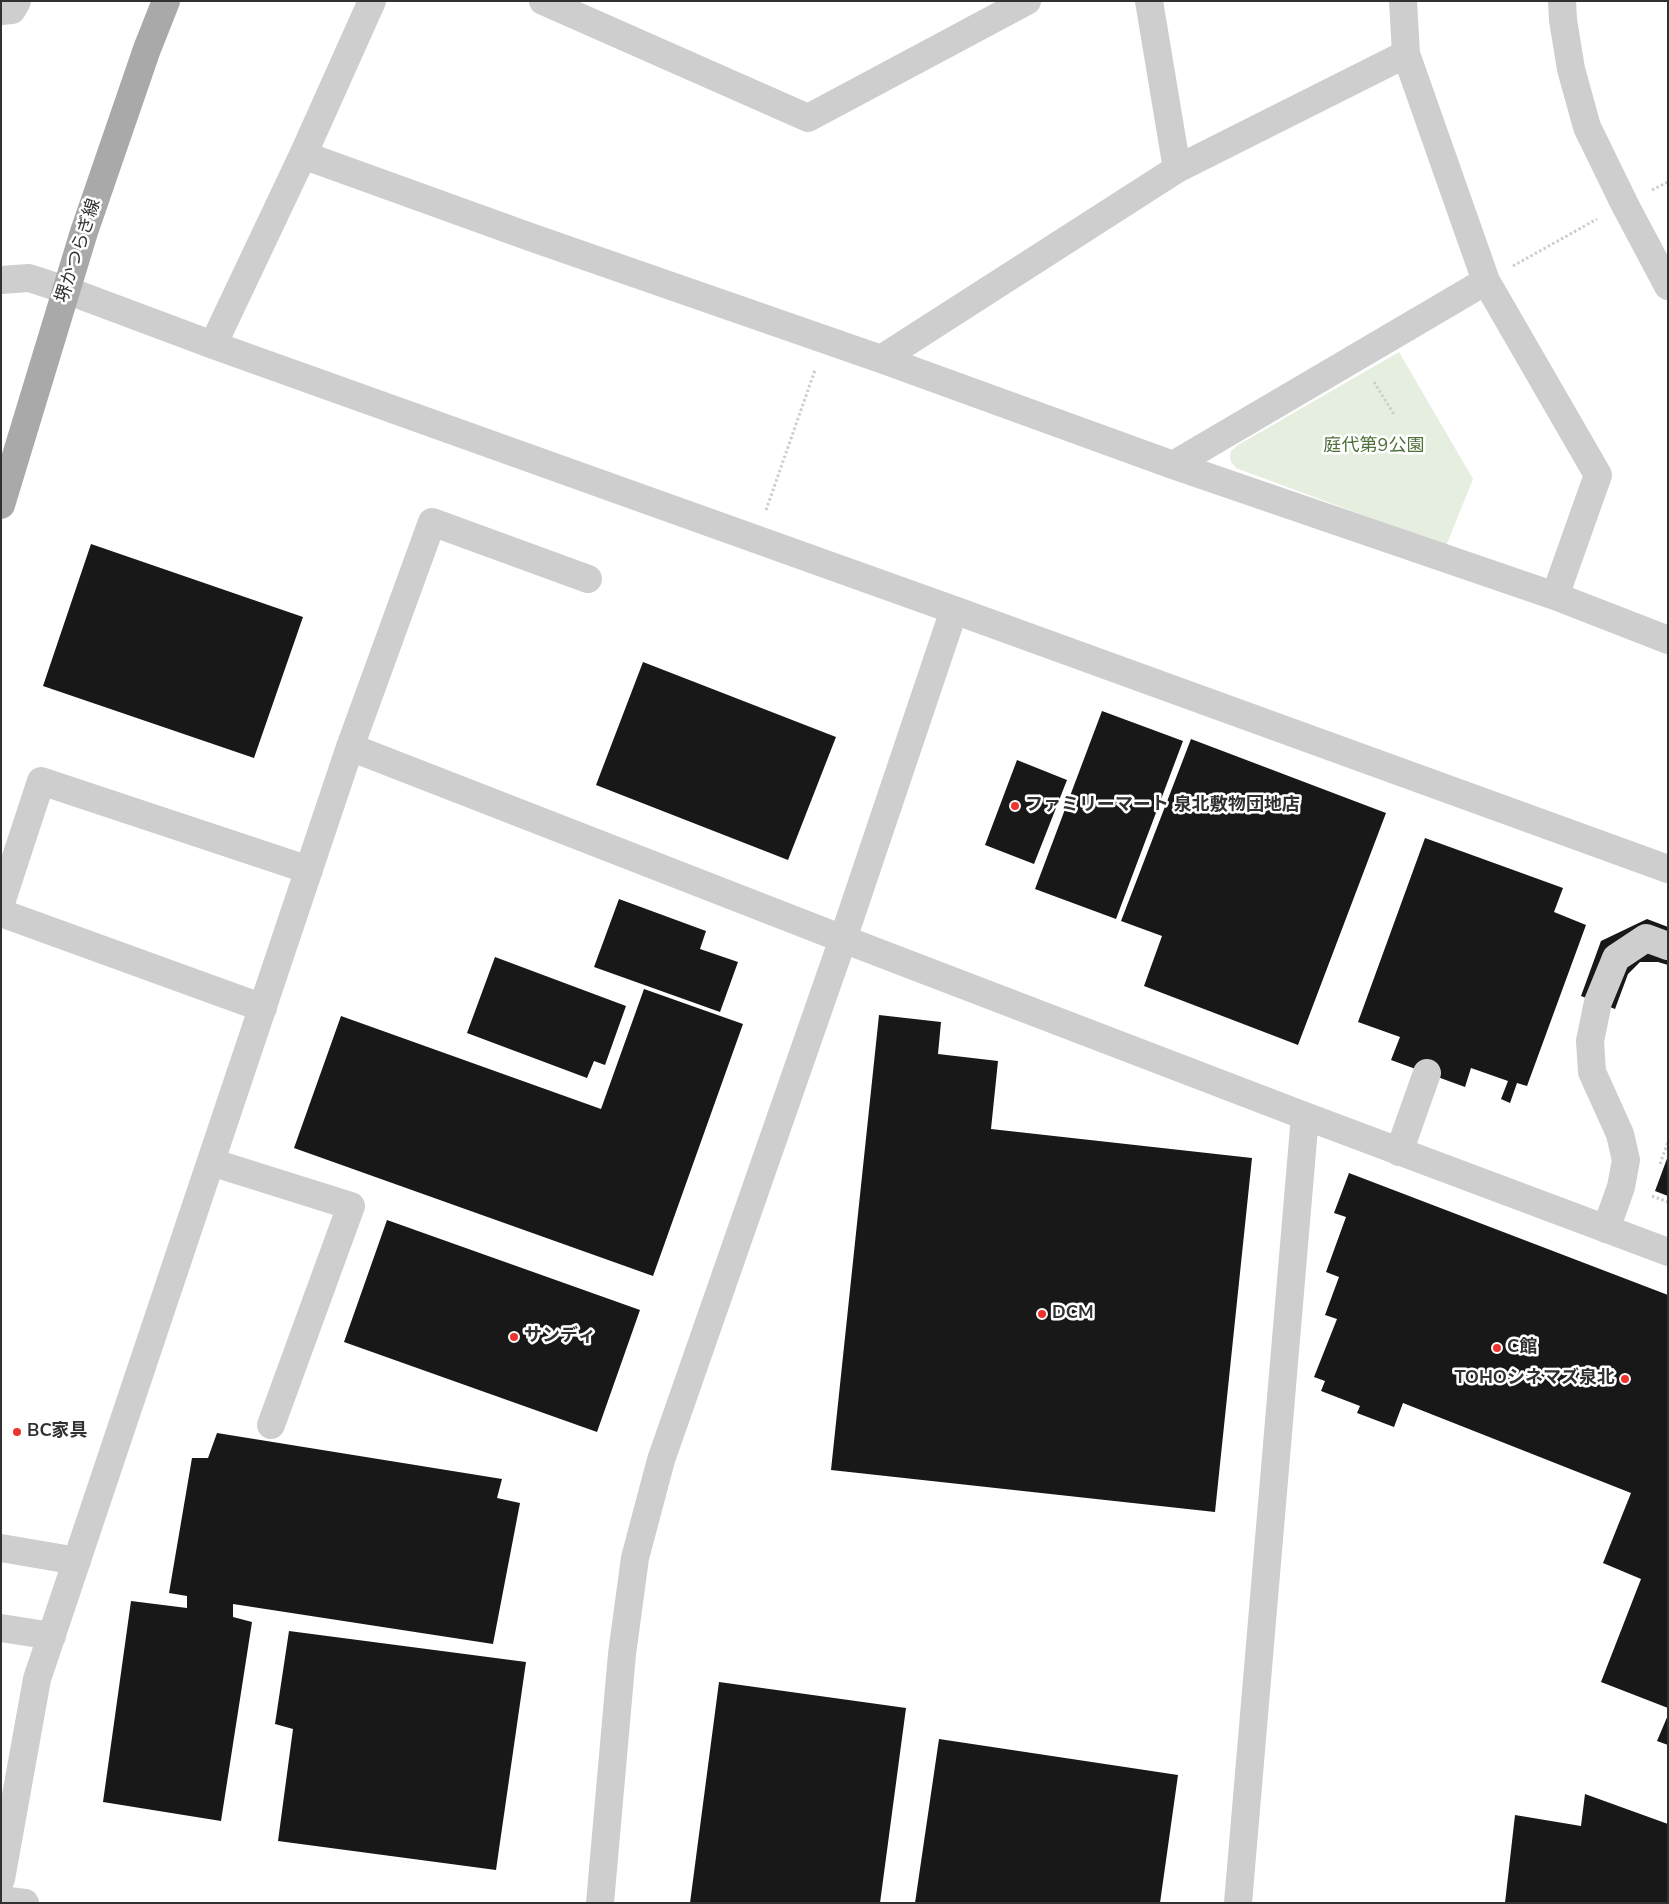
<!DOCTYPE html>
<meta charset="utf-8">
<style>
body{margin:0}
#map{position:relative;width:1669px;height:1904px;overflow:hidden;background:#fff;font-family:"Nunito Sans",sans-serif}
canvas{display:block}
.frame{position:absolute;inset:0;border:2px solid #313131;pointer-events:none}
</style>
<div id="map">
<canvas width="1669" height="1904"></canvas>
<div class="frame"></div>
</div>
<script>
const context = document.querySelector('canvas').getContext('2d');
context.lineJoin = 'round';
function paint(path, color) { context.fillStyle = color; context.fill(path, 'evenodd'); }
const toPath = rows => new Path2D(rows.map(r => 'M' + r).join(''));
function stroke(path, color, width, dash) { context.strokeStyle = color; context.lineWidth = width; context.lineCap = dash ? 'butt' : 'round'; context.setLineDash(dash || []); context.stroke(path); }
function drawText(font, color, halo, rows, align = 'center') {
  context.font = font + ' "Nunito Sans","Noto Sans JP",sans-serif'; context.lineWidth = 5; context.setLineDash([]); context.textBaseline = 'middle'; context.strokeStyle = halo; context.fillStyle = color; for (const [text, x, y, turn = 0] of rows) {
    context.save(); context.translate(x, y); context.rotate((+turn || 0) * Math.PI / 180); context.textAlign = isNaN(turn) ? turn : align; if (halo) context.strokeText(text, 0, 0); context.fillText(text, 0, 0); context.restore();
  }
}
const green = toPath([
 [1399,352,1473,479,1446,546,1236,468,1231,462,1230,457,1231,451,1238,445]
]);
const building = toPath([
 [91,544,303,617,254,758,43,686],
 [643,662,836,737,788,860,596,785],
 [1102,711,1183,741,1116,919,1035,889],
 [1191,739,1386,813,1298,1045,1144,986,1162,936,1121,921],
 [1017,760,1067,780,1034,864,985,845],
 [1425,838,1563,888,1554,912,1586,925,1527,1086,1517,1083,1510,1103,1501,1099,1508,1081,1471,1068,1465,1087,1391,1060,1400,1037,1358,1022],
 [619,899,706,931,700,949,738,962,720,1012,594,967],
 [1647,919,1668,927,1668,965,1658,962,1640,962,1628,974,1615,1009,1581,996,1601,941],
 [495,957,626,1006,605,1065,594,1061,587,1078,467,1033],
 [644,989,743,1024,653,1276,294,1148,341,1016,601,1109],
 [879,1015,941,1022,938,1054,998,1061,991,1129,1252,1158,1215,1512,831,1470],
 [1668,1156,1668,1196,1655,1191],
 [1349,1173,1668,1295,1668,1708,1601,1682,1641,1579,1603,1563,1631,1493,1403,1403,1394,1427,1357,1413,1360,1406,1321,1391,1325,1381,1314,1377,1337,1319,1325,1315,1339,1277,1326,1272,1346,1217,1334,1213],
 [387,1220,640,1310,597,1432,344,1342],
 [217,1433,502,1479,497,1498,520,1503,493,1644,233,1604,233,1617,252,1622,221,1821,103,1802,131,1601,187,1608,187,1596,169,1593,192,1458,208,1458],
 [289,1631,526,1662,496,1870,278,1841,293,1729,275,1724],
 [719,1682,906,1708,880,1903,690,1903],
 [1668,1715,1668,1745,1657,1741],
 [939,1739,1178,1775,1160,1903,915,1903],
 [1585,1794,1668,1824,1668,1903,1505,1903,1515,1815,1581,1826]
]);
const path = toPath([
 [1652,190,1668,182],
 [1513,266,1597,219],
 [1374,382,1395,416],
 [766,510,815,370],
 [1660,1164,1668,1142],
 [1652,1196,1668,1202]
]);
const minor = toPath([
 [543,1,808,118,1027,1],
 [1149,1,1177,169],
 [1403,1,1406,54,1486,281,1598,475,1555,596],
 [1562,1,1563,20,1571,69,1587,127,1625,205,1668,286],
 [1,11,12,10,17,1],
 [303,155,533,238,881,359,1173,465,1555,596,1668,640],
 [1,280,29,278,66,290,213,345,954,610,1668,869],
 [213,345,303,155,372,1],
 [881,359,1177,169,1406,54],
 [1173,465,1486,281],
 [350,747,432,522,588,579],
 [1,903,41,781,309,870],
 [1,913,263,1008],
 [1399,1152,1427,1073],
 [211,1162,351,1206,271,1425],
 [1606,1229,1621,1187,1626,1160,1620,1134,1592,1072,1590,1041,1598,1002,1616,958,1646,938,1668,946],
 [1,1548,77,1561],
 [1,1628,52,1636],
 [1,1879,37,1679,350,747,843,939,1305,1116,1668,1252],
 [1,1900,25,1903],
 [600,1903,622,1654,635,1558,661,1460,843,939,954,610],
 [1238,1903,1305,1116]
]);
const major = toPath([
 [1,505,84,232,147,49,166,1]
]);
const markers = [
 [1015,806,5,"#ee322d"],
 [1042,1314,5,"#ee322d"],
 [514,1337,5,"#ee322d"],
 [1497,1348,5,"#ee322d"],
 [1625,1379,5,"#ee322d"],
 [17,1432,5,"#ee322d"]
];
const streetNames = [
 ["堺かつらぎ線",79,251,-72]
];
const parkNames = [
 ["庭代第9公園",1374,447]
];
const poiNames = [
 ["ファミリーマート 泉北敷物団地店",1025,806],
 ["DCM",1052,1314],
 ["サンディ",524,1337],
 ["C館",1507,1348],
 ["TOHOシネマズ泉北",1615,1379,"right"],
 ["BC家具",27,1432]
];
paint(green, '#e6eedf');
paint(building, '#181818');
stroke(path, '#cecece', 3, [2.5, 2.5]);
stroke(minor, '#cecece', 28);
stroke(major, '#a9a9a9', 28);
for (const [x, y, r, color] of markers) { const dot = new Path2D(); dot.arc(x, y, r, 0, 2 * Math.PI); context.fillStyle = color; context.fill(dot); stroke(dot, '#fff', 2); }
drawText('18px', '#313131', '#fff', streetNames);
drawText('18px', '#4f703b', '#fff', parkNames);
drawText('bold 18px', '#313131', '#fff', poiNames, 'left');
</script>
